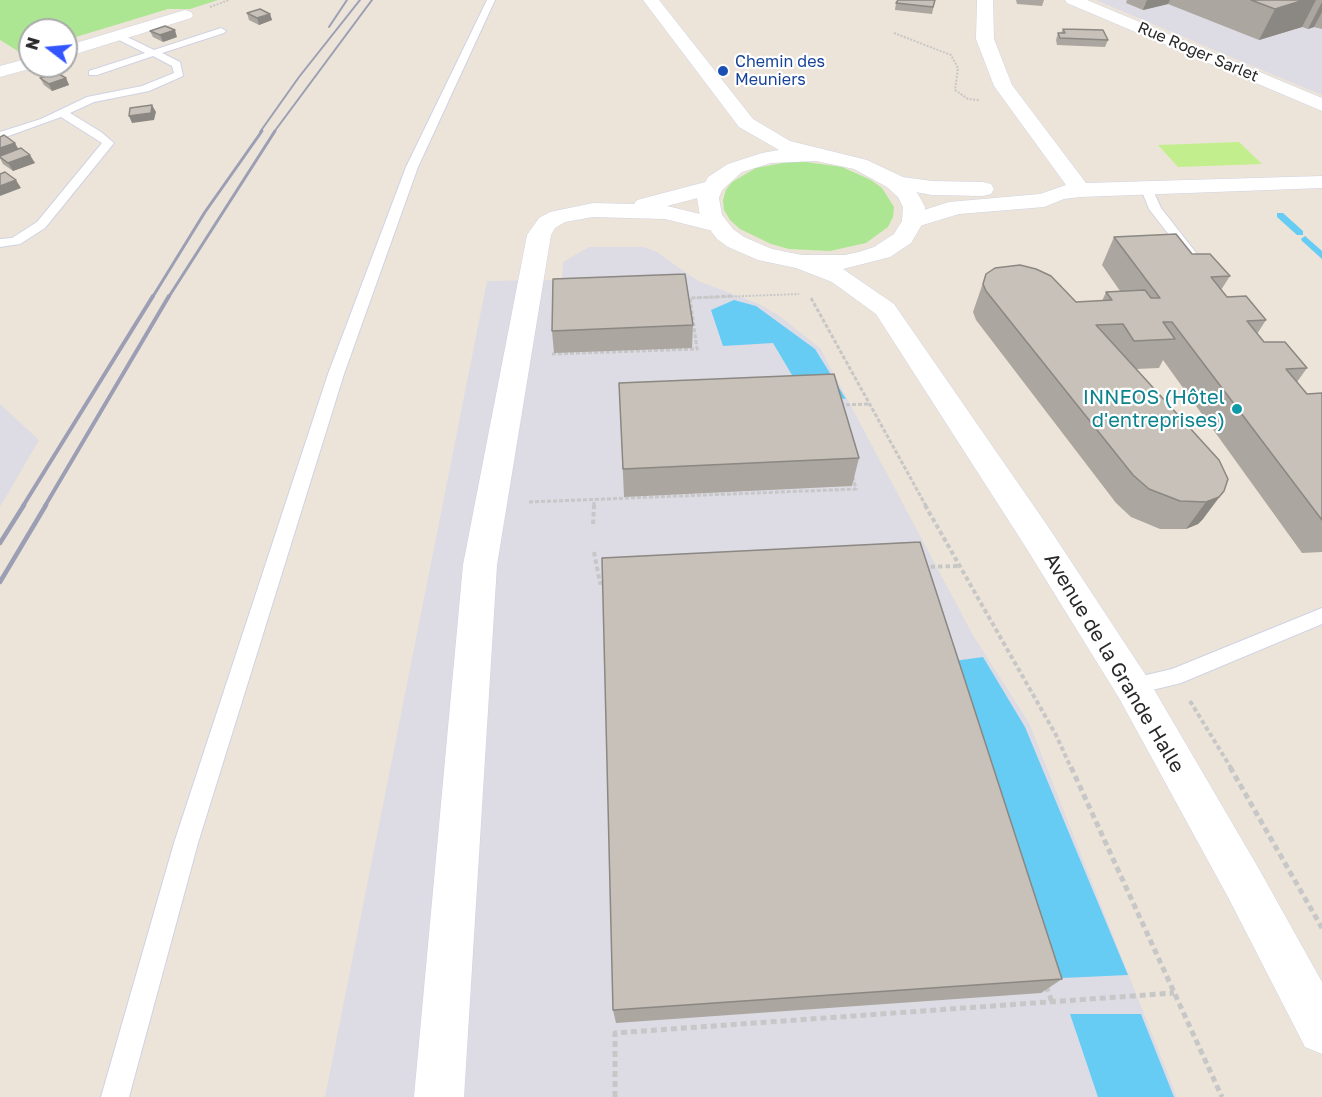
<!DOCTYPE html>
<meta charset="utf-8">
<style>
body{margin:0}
#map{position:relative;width:1322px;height:1097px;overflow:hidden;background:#ece4d9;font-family:"Golos Text",sans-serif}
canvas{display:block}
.north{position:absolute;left:18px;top:18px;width:60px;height:60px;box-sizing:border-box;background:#fff;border:2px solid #a9a9a9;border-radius:50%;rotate:286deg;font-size:16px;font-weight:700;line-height:24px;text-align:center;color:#292929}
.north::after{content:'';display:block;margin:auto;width:21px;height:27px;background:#35f;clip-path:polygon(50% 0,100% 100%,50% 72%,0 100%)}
</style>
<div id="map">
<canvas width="1322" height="1097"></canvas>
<div class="north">N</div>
</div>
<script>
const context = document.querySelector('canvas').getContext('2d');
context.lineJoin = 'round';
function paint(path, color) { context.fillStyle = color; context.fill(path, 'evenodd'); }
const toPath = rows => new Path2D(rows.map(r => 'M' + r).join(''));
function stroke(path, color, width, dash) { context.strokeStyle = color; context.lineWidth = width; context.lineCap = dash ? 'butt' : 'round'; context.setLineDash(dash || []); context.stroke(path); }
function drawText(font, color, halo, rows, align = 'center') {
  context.font = font + ' "Golos Text",sans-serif'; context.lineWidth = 4.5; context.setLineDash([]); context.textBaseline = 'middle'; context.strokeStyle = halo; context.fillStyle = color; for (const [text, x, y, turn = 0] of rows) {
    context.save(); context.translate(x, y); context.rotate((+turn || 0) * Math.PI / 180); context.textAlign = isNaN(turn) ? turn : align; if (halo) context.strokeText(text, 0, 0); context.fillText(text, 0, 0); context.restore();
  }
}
const industrial = toPath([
 [1096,0,1322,0,1322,95,1250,65],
 [589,247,644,247,655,251,698,281,759,304,778,315,820,348,974,637,1029,723,1177,1097,325,1097,487,281,562,280,563,262],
 [0,404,39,440,0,507]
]);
const green = toPath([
 [0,0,218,0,190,9,168,9,66,40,66,30,30,30,30,51,21,53,0,40],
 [788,162,806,162,842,167,871,180,882,188,894,207,893,217,888,227,866,243,830,251,789,249,771,244,740,229,730,220,724,210,723,200,726,190,732,182,756,168]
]);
const pitch = toPath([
 [1239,142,1262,164,1178,167,1158,145]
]);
const water = toPath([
 [734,300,756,306,815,349,846,399,795,393,792,375,773,343,723,346,711,310],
 [983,657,1025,727,1128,975,1062,978,954,661],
 [1070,1014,1141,1014,1174,1097,1098,1097]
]);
const stream = toPath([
 [1277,213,1283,213,1303,231,1303,235,1297,235,1277,217,1277,213],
 [1305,236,1322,251,1322,259,1302,241,1301,239,1305,236]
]);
const pathFar3 = toPath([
 [210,7,229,0],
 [894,33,951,55,958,68,955,90,968,99,979,100],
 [693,298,799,294]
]);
const pathFar2 = toPath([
 [811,298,926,506],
 [552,354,697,349,690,298,733,296],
 [840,405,870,404],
 [529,502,856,489,852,474],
 [594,506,594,500]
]);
const pathFar1 = toPath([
 [925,505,1056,735,1071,768],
 [593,524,594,505],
 [594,552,600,583,607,583],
 [923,567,959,566],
 [1190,701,1231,768]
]);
const path = toPath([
 [1071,767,1222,1097],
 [1230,767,1322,928],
 [1046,986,1052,1002],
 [615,1097,615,1033,1174,993]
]);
const lane = toPath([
 [487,0,495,0,418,167,344,374,198,843,129,1097,101,1097,174,843,328,374,406,167,487,0],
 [221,28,226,31,224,33,162,53,180,62,183,76,149,91,94,102,70,113,101,132,114,143,45,228,20,244,0,247,0,239,12,238,37,222,102,143,61,117,0,139,0,132,41,119,87,97,142,86,174,73,172,66,153,56,97,75,89,75,89,71,145,53,115,38,115,34,121,34,154,50,221,28],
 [1147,185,1151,186,1161,208,1197,254,1196,257,1186,257,1149,209,1141,189,1147,185],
 [1322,608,1322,624,1181,683,1132,695,1125,692,1122,686,1125,680,1172,669,1322,608]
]);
const street = toPath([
 [977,0,993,0,994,39,1012,85,1086,183,1322,176,1322,188,1080,197,1064,199,1044,207,959,214,913,228,905,226,902,221,905,216,949,202,1040,194,1066,185,994,86,976,39,977,0],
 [1065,0,1087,0,1322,98,1322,111,1067,3,1065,0],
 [185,10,191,12,193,15,191,18,66,57,66,46,185,10],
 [30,58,30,66,36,67,0,77,0,66,30,58],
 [895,176,932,181,983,182,991,184,994,189,991,194,983,196,932,195,887,187,884,182,887,177,895,176],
 [713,180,721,182,724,187,721,192,667,206,725,220,728,225,725,230,717,232,665,219,593,217,565,222,555,228,551,235,497,565,464,1097,414,1097,463,565,527,235,539,218,550,212,593,203,634,204,637,200,713,180]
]);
const secondary = toPath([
 [643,0,659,0,753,119,790,141,867,160,903,177,918,194,925,207,924,221,911,243,890,257,843,269,894,304,1049,528,1145,674,1259,869,1322,982,1322,1054,1305,1047,1229,899,1119,698,1025,546,876,314,832,282,796,268,758,260,728,247,717,239,700,216,697,198,708,177,728,164,762,153,779,150,739,127,643,0],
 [816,161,854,169,887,187,898,197,903,207,902,221,894,234,874,247,859,252,845,255,802,255,772,249,744,237,733,229,722,215,719,198,722,190,742,172,771,163,816,161]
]);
const railFar3 = toPath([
 [329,27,347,0],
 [260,132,299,77,360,0],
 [274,132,372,0]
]);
const railFar2 = toPath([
 [152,298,205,212,262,131],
 [168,298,275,131]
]);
const railFar1 = toPath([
 [23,506,153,296],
 [45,506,169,296]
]);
const rail = toPath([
 [0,543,24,505],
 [0,582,46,505]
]);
const wall = toPath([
 [935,0,932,14,895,10,896,3],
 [1016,0,1044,0,1042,6,1017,4],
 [1127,0,1322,0,1322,29,1314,27,1308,29,1302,27,1259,40,1168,4,1143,10,1126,3],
 [247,13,270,14,272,20,259,25,249,20],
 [1063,29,1108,40,1105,47,1057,45,1056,40,1058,33,1061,33],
 [150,31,177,37,163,42,153,37],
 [40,78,66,78,69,85,52,91,44,85],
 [0,137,19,149,35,163,13,171,3,164,0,158],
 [1114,237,1192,254,1230,276,1221,290,1227,297,1266,320,1257,334,1264,342,1307,368,1297,382,1307,394,1322,393,1322,552,1302,553,1163,360,1159,368,1136,369,1219,460,1203,519,1198,524,1186,529,1160,529,1131,517,1116,503,976,320,973,312,986,274,1076,302,1102,301,1106,292,1120,291,1102,265],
 [693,325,692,348,554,353,552,331],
 [619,383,859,458,852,486,624,497],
 [1062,979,1041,993,616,1023,613,1010]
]);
const shadedWall = toPath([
 [1147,0,1170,0,1168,4,1143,10],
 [1304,0,1316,0,1302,27,1259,40,1275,9],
 [1322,2,1322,12,1314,27,1308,29],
 [270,14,272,20,259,25,257,18],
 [175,30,177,37,163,42,160,35],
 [66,78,69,85,52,91,49,84],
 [152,105,156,112,154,120,132,123,129,116],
 [15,143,19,150,0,157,0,148],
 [30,155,35,163,13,171,8,163],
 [16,180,21,188,0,196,0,186],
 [1224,491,1203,519,1198,524,1186,529,1206,502]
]);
const building = toPath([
 [898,0,935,0,933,7,896,3,898,0],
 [1251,0,1304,0,1275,9,1251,0],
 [260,9,270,14,257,18,247,13,260,9],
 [165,26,175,30,160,35,150,31,165,26],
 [1063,29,1103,30,1108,40,1060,38,1058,33,1065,33,1063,29],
 [57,73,66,78,49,84,40,78,57,73],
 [152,105,151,113,129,116,130,108,152,105],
 [4,135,15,143,0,148,0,137,4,135],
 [21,148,30,155,8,163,0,157,0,156,21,148],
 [5,172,16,180,0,186,0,174,5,172],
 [1176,234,1192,254,1210,254,1230,276,1211,277,1227,297,1246,296,1266,320,1247,321,1264,342,1285,342,1307,368,1286,369,1307,394,1322,393,1322,520,1172,322,1163,322,1175,339,1134,341,1123,324,1096,325,1219,460,1228,479,1224,491,1219,497,1206,502,1180,501,1149,489,1133,475,986,291,983,284,986,274,995,268,1020,265,1036,269,1051,276,1076,302,1112,300,1106,292,1145,290,1151,298,1160,298,1114,237,1176,234],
 [685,274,693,325,552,331,553,279,685,274],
 [834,374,859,458,623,469,619,383,834,374],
 [920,542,1062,979,613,1010,602,558,920,542]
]);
const markers = [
 [723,71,6,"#1a4fb4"],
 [1237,409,6,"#0f9aa8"]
];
const farStreetnames = [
 ["Rue Roger Sarlet",1198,52,23]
];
const farTransitnames = [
 ["Chemin des",735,62],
 ["Meuniers",735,80]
];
const cultureNames = [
 ["INNEOS (Hôtel",1225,398],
 ["d'entreprises)",1225,421]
];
const streetNames = [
 ["Avenue de la Grande Halle",1114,663,59]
];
paint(industrial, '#dddbe4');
paint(green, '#ade692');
paint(pitch, '#c3ee8d');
paint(water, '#66ccf4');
paint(stream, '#66ccf4');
stroke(lane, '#cfd2e3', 2);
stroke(street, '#cfd2e3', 1);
stroke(secondary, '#cfd2e3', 1);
stroke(pathFar3, '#c7c7c7', 2, [2, 1.5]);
stroke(pathFar2, '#c7c7c7', 3, [4, 2]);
stroke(pathFar1, '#c7c7c7', 4, [4.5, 3]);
stroke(path, '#c7c7c7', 5, [6, 4]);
paint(lane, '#fff');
paint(street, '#fff');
paint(secondary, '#fff');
stroke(railFar3, '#9c9fb4', 2);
stroke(railFar2, '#9c9fb4', 3);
stroke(railFar1, '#9c9fb4', 4);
stroke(rail, '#9c9fb4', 4.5);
paint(wall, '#aba69f');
paint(shadedWall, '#8b8782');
paint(building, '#c7c1b9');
stroke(building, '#8b8782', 1.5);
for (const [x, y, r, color] of markers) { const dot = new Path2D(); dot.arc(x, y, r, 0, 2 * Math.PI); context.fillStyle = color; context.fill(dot); stroke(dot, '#fff', 2); }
drawText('16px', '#292929', '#fff', farStreetnames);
drawText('16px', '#164399', '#fff', farTransitnames, 'left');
drawText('20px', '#0d838f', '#fff', cultureNames, 'right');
drawText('20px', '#292929', '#fff', streetNames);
</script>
